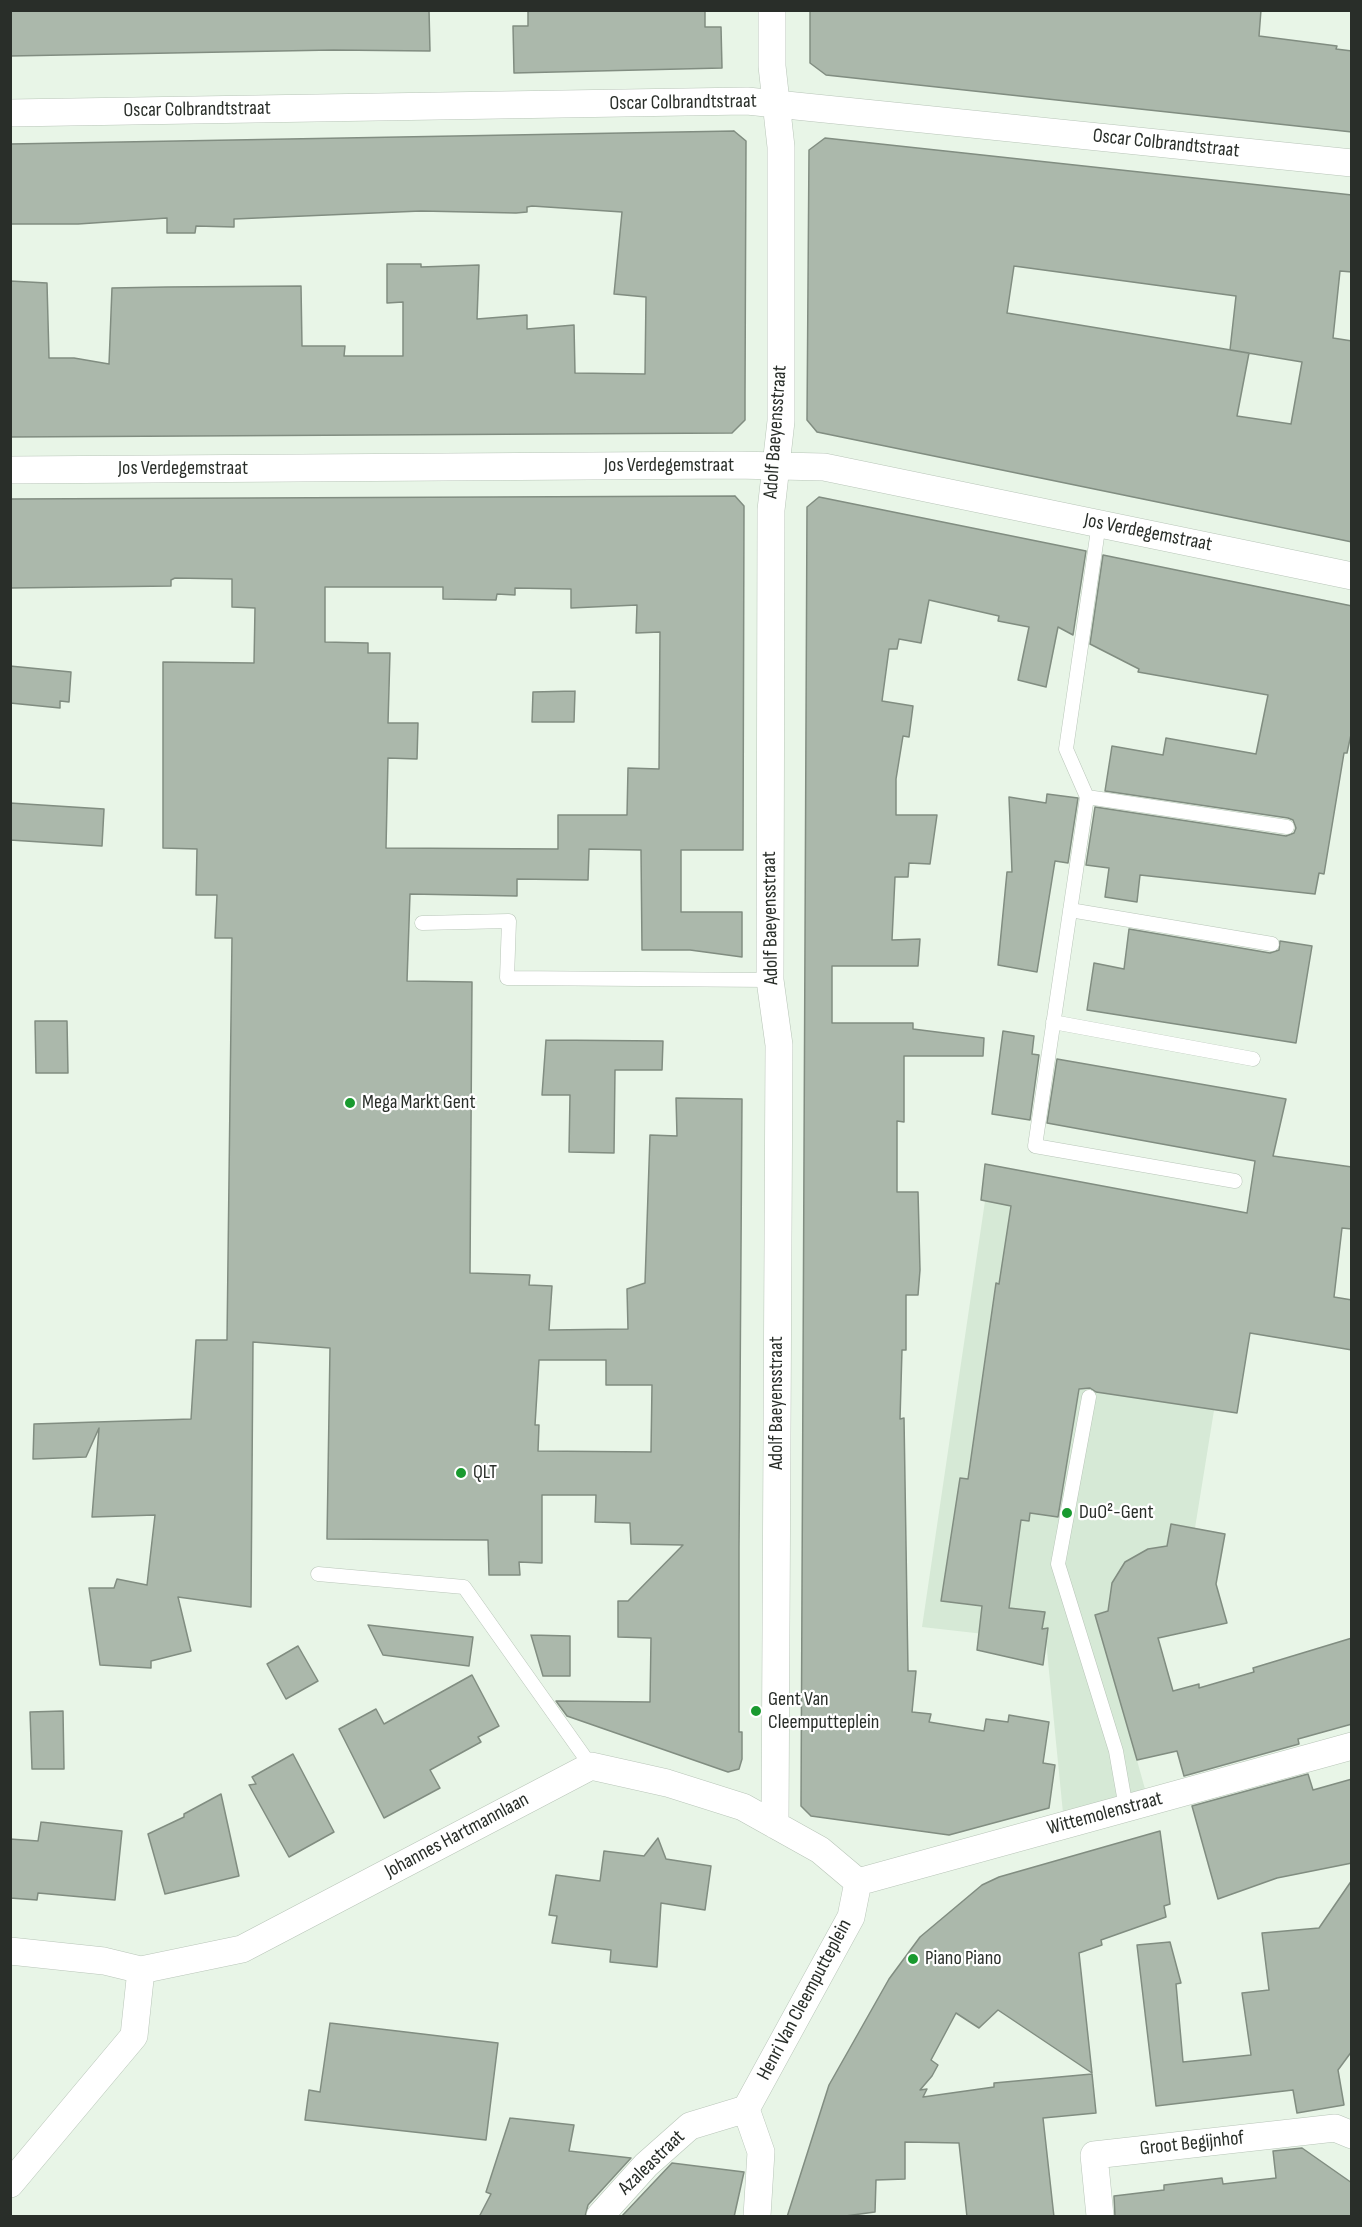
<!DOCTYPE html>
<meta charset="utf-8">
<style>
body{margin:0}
#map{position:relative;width:1362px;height:2227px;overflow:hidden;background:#e8f5e7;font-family:"Sofia Sans Condensed",sans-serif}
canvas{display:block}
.frame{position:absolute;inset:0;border:12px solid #292e29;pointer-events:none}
</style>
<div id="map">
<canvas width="1362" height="2227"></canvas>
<div class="frame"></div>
</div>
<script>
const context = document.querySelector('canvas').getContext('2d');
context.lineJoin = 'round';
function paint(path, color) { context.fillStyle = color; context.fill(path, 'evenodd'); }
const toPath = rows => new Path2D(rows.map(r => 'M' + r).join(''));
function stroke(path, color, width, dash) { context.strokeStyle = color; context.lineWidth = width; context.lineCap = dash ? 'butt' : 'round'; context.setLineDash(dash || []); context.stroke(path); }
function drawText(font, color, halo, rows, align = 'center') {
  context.font = font + ' "Sofia Sans Condensed",sans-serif'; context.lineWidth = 4.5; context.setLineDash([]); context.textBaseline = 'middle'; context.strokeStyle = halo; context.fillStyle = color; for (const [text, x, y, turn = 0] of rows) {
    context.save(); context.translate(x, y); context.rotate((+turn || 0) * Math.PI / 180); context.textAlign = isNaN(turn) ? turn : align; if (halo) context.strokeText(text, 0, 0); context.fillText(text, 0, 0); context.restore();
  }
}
const built = toPath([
 [985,1201,1242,1248,1338,1262,1328,1346,1227,1330,1195,1528,1225,1534,1216,1584,1180,1578,1170,1636,1135,1646,1123,1710,1145,1789,1063,1813,1046,1641,922,1627]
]);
const building = toPath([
 [10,10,429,10,430,51,333,50,10,56,10,10],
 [528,10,705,10,705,27,721,27,722,68,514,73,513,26,528,26,528,10],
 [810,10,1261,10,1259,36,1337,46,1336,49,1352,51,1352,132,826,75,810,63,810,10],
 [734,131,746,141,745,393,745,420,732,433,10,437,10,281,47,283,49,358,74,358,109,364,112,288,167,287,301,286,302,346,345,346,344,356,403,356,403,302,387,303,387,264,421,264,421,267,479,265,477,319,527,315,527,329,574,325,575,373,645,374,646,297,614,294,622,212,532,206,527,207,527,212,516,213,421,211,234,219,234,227,196,226,195,233,167,233,167,218,78,224,10,224,10,144,734,131],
 [825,138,1352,195,1352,272,1340,271,1333,338,1352,341,1352,542,817,432,807,420,809,150,825,138],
 [1014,266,1236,296,1230,350,1302,362,1291,424,1237,416,1249,353,1007,313,1014,266],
 [735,496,744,506,743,850,681,850,681,912,742,912,742,957,690,950,642,950,641,850,589,849,588,880,517,879,517,896,410,894,407,981,472,982,470,1273,530,1275,529,1285,552,1286,549,1330,628,1329,627,1289,645,1283,650,1135,677,1136,676,1098,742,1099,739,1547,739,1732,742,1732,742,1759,739,1769,728,1772,567,1716,556,1701,650,1702,651,1638,618,1637,618,1601,628,1601,683,1545,631,1544,630,1523,595,1522,596,1495,542,1495,542,1563,519,1562,520,1575,489,1575,488,1540,327,1539,330,1348,253,1342,251,1607,178,1597,191,1651,151,1661,151,1668,100,1665,89,1588,114,1588,117,1579,147,1585,155,1515,92,1517,99,1428,86,1457,33,1459,34,1424,191,1419,196,1340,227,1340,232,938,215,938,217,895,196,895,197,849,163,848,163,662,254,663,255,608,232,607,232,579,175,578,171,580,171,586,10,588,10,499,735,496],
 [325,587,443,587,443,599,496,600,497,594,515,595,515,588,571,589,571,608,637,605,636,633,660,632,659,769,628,768,627,815,558,815,558,849,386,848,388,758,417,759,418,723,388,723,390,653,368,653,368,643,325,642,325,587],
 [539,1360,606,1360,606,1385,652,1385,651,1452,538,1451,539,1425,535,1425,539,1360],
 [819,497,1086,551,1073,635,1058,627,1046,687,1018,680,1029,627,998,621,999,616,929,600,921,643,899,639,897,649,889,649,882,701,913,706,909,737,903,736,896,779,896,815,937,815,930,864,909,863,908,877,895,877,892,940,920,939,918,966,832,966,832,1023,913,1023,913,1029,984,1038,983,1056,904,1056,904,1122,897,1121,897,1192,918,1192,920,1270,918,1295,906,1295,906,1350,902,1350,900,1419,904,1418,908,1671,916,1671,912,1712,931,1714,929,1722,984,1731,986,1719,1008,1722,1009,1715,1049,1722,1043,1763,1055,1765,1049,1808,949,1835,811,1816,801,1806,807,507,819,497],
 [1103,555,1352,606,1352,730,1347,753,1344,753,1324,874,1319,873,1315,894,1140,875,1137,902,1105,897,1109,868,1086,865,1095,807,1286,836,1294,833,1296,828,1293,820,1288,818,1105,791,1112,746,1163,755,1166,738,1256,754,1268,695,1138,672,1139,669,1090,644,1103,555],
 [10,666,71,672,69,702,60,701,60,708,10,703,10,666],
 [575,691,574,722,532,722,533,692,575,691],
 [1047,794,1078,798,1068,863,1055,861,1037,972,998,965,1007,872,1012,872,1009,797,1046,803,1047,794],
 [10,803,104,809,102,846,10,840,10,803],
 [1129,929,1270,953,1279,950,1280,941,1312,946,1296,1043,1087,1010,1094,963,1124,969,1129,929],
 [35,1021,67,1021,68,1073,36,1073,35,1021],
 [1003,1031,1034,1036,1032,1054,1039,1055,1030,1120,992,1114,1003,1031],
 [546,1040,663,1041,662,1070,615,1070,614,1153,569,1152,570,1095,542,1095,546,1040],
 [1057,1059,1286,1099,1273,1156,1352,1167,1352,1229,1342,1228,1334,1297,1352,1300,1352,1350,1250,1333,1237,1413,1096,1392,1090,1388,1079,1389,1058,1517,1030,1513,1029,1521,1021,1520,1009,1608,1045,1612,1042,1629,1048,1628,1043,1665,977,1650,982,1606,941,1601,960,1478,968,1479,996,1283,999,1284,1011,1206,981,1200,985,1164,1247,1213,1255,1161,1047,1123,1057,1059],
 [1171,1524,1225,1534,1216,1584,1227,1623,1158,1638,1173,1691,1199,1684,1199,1688,1254,1672,1253,1668,1352,1638,1352,1724,1298,1739,1299,1744,1184,1776,1177,1751,1137,1760,1095,1615,1108,1611,1112,1583,1125,1562,1148,1549,1167,1546,1171,1524],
 [368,1625,473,1637,469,1666,383,1655,368,1625],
 [531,1635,570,1636,570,1676,543,1676,531,1635],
 [298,1646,318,1681,286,1699,267,1664,298,1646],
 [472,1675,499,1726,478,1737,481,1742,430,1770,440,1788,384,1818,339,1729,376,1709,384,1724,472,1675],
 [63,1711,64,1769,32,1769,30,1712,63,1711],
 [293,1754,334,1832,289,1857,249,1785,256,1784,252,1777,293,1754],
 [1308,1774,1313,1790,1352,1779,1352,1863,1277,1878,1218,1899,1192,1806,1308,1774],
 [221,1794,239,1876,165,1894,148,1834,184,1817,184,1814,221,1794],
 [41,1822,122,1831,115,1900,38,1893,37,1900,10,1898,10,1839,38,1841,41,1822],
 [1160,1831,1170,1904,1164,1906,1166,1917,1101,1940,1102,1945,1079,1953,1092,2073,998,2010,979,2028,956,2013,931,2060,938,2065,932,2076,920,2090,927,2089,923,2097,994,2087,994,2083,1092,2074,1096,2113,1043,2118,1054,2217,967,2217,959,2143,905,2142,905,2179,876,2180,875,2212,838,2217,787,2217,829,2085,889,1979,920,1937,982,1885,999,1877,1160,1831],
 [658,1838,666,1859,711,1866,705,1910,661,1903,657,1967,610,1962,611,1950,552,1943,557,1916,549,1915,556,1875,600,1881,604,1851,644,1856,658,1838],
 [1352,1880,1352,2051,1338,2070,1344,2105,1297,2113,1293,2090,1156,2106,1137,1945,1170,1942,1181,1983,1176,1984,1183,2062,1251,2055,1242,1993,1269,1990,1262,1933,1319,1928,1352,1880],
 [330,2023,498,2043,486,2140,305,2120,309,2090,320,2092,330,2023],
 [510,2118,574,2125,569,2151,631,2158,588,2205,585,2217,479,2217,491,2194,486,2192,510,2118],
 [1302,2148,1352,2183,1352,2217,1115,2217,1114,2196,1164,2190,1164,2185,1222,2178,1223,2184,1276,2178,1273,2151,1302,2148],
 [672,2163,744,2172,734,2217,621,2217,672,2163]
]);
const service = toPath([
 [1099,523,1066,749,1087,797,1287,827],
 [1087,797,1035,1146,1235,1181],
 [1070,910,1272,944],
 [422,923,509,921,507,978,770,980],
 [1053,1022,1253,1059],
 [1089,1397,1058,1564,1116,1751,1126,1808],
 [318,1574,464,1587,591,1766]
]);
const minor = toPath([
 [772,10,772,66,781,147,781,421,771,510,770,980,779,1045,775,1825],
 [10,113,747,101,1352,163],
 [10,470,735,465,824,467,1352,576],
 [858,1882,1352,1746],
 [10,1951,104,1961,141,1970,242,1949,591,1766,667,1783,743,1807,820,1850,858,1882,851,1917,746,2109],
 [746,2109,761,2152,757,2216],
 [10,2184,134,2036,141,1970],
 [600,2216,646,2165,690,2126,746,2109],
 [1100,2216,1094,2155,1335,2128,1352,2135]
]);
const markers = [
 [350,1103,6,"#199a2f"],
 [461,1473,6,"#199a2f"],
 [1067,1513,6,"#199a2f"],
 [756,1711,6,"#199a2f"],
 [913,1959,6,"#199a2f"]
];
const streetNames = [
 ["Oscar Colbrandtstraat",683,103,-1],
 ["Oscar Colbrandtstraat",197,110,-1],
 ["Oscar Colbrandtstraat",1166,144,6],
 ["Adolf Baeyensstraat",776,432,-86],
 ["Jos Verdegemstraat",669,466],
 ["Jos Verdegemstraat",183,469],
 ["Jos Verdegemstraat",1148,533,11],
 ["Adolf Baeyensstraat",771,918,-91],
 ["Adolf Baeyensstraat",777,1403,-90],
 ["Wittemolenstraat",1105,1814,-15],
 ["Johannes Hartmannlaan",457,1836,-28],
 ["Henri Van Cleemputteplein",805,2000,-62],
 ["Groot Begijnhof",1192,2144,-6],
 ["Azaleastraat",652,2163,-44]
];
const poiNames = [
 ["Mega Markt Gent",362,1103],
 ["QLT",473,1473],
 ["DuO²-Gent",1079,1513],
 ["Gent Van",768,1700],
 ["Cleemputteplein",768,1723],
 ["Piano Piano",925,1959]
];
paint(built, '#d6e9d6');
paint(building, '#abb8ab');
stroke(building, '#818d81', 1.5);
stroke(service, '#b8c5b8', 15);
stroke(minor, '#b8c5b8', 28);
stroke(service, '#fff', 14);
stroke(minor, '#fff', 27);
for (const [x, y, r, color] of markers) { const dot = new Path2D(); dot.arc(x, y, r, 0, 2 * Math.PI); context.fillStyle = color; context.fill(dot); stroke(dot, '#fff', 2); }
drawText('20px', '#292e29', '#fff', streetNames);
drawText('20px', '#292e29', '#fff', poiNames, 'left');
</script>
